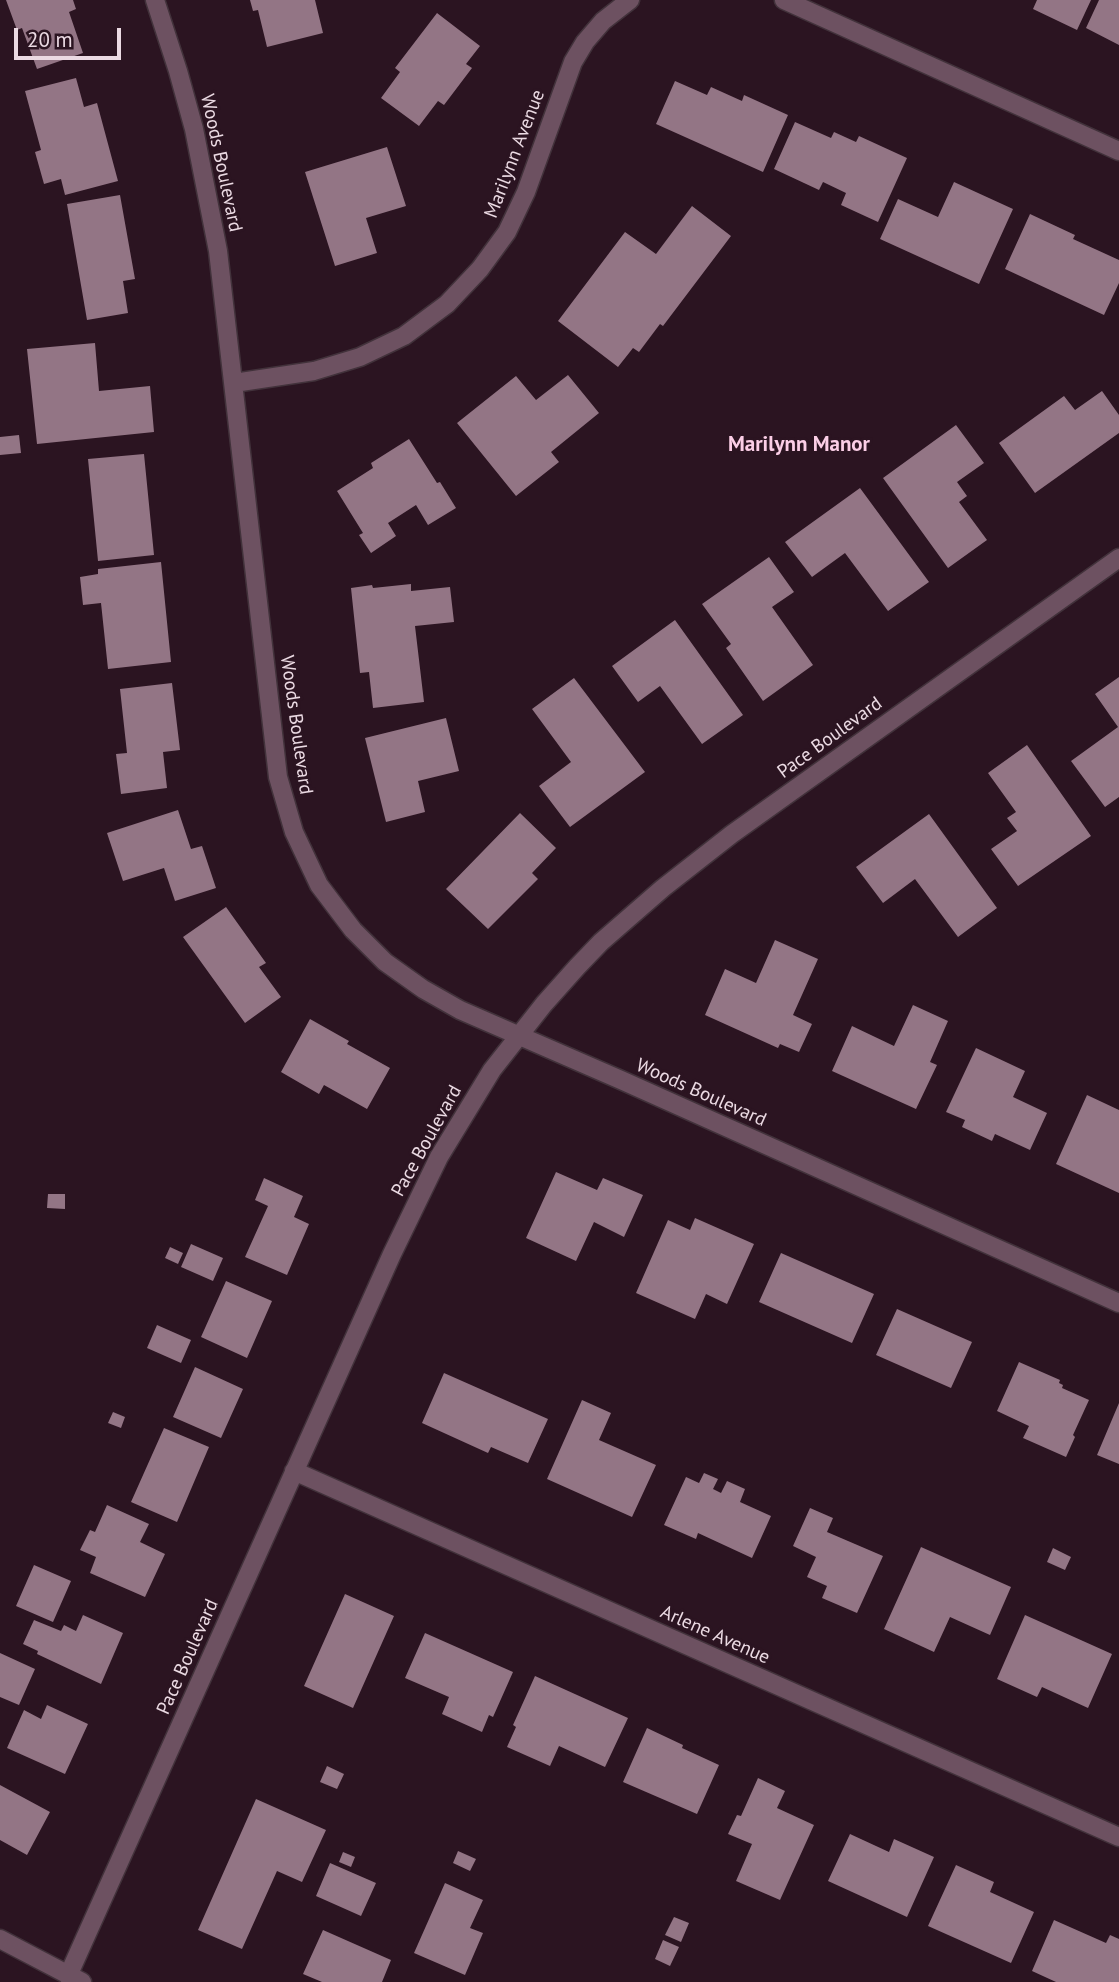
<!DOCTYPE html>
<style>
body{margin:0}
#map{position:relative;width:1119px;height:1982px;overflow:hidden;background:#2b1421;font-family:"PT Sans",sans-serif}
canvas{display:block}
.scale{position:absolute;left:14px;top:28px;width:107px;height:32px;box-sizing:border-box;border:4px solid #ebdae3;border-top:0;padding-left:9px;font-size:21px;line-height:24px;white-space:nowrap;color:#ebdae3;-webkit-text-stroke:5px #2b1421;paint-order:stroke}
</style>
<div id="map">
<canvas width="1119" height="1982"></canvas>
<div class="scale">20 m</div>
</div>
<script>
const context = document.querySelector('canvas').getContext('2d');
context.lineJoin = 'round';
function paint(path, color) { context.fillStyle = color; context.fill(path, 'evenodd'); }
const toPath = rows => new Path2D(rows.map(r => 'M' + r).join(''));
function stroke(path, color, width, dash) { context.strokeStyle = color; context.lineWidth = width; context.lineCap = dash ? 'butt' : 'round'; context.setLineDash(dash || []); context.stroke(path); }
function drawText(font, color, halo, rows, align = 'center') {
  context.font = font + ' "PT Sans",sans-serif'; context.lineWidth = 6; context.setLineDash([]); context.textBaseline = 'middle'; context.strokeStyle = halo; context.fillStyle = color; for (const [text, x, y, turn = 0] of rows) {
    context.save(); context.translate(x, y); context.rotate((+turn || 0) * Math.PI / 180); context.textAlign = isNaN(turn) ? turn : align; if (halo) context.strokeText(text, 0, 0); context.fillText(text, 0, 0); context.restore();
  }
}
const building = toPath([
 [6,0,73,0,76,9,69,12,83,53,37,69,22,28,17,30],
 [250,0,315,0,323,33,267,47,258,10,253,11],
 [1037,0,1091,0,1077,30,1033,9],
 [1099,0,1119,0,1119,45,1086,28],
 [437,13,480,46,466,64,472,68,444,105,438,101,419,126,381,98,400,72,395,68],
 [76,78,84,107,97,103,118,181,65,195,61,179,44,184,35,152,41,150,25,91],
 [675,81,707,95,711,87,742,101,744,95,788,115,763,172,656,124],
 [795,122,831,138,834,132,856,142,859,136,907,158,878,222,841,205,846,193,823,182,819,190,774,169],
 [387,147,406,206,366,218,377,253,335,266,305,172],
 [954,182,1013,209,979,284,880,239,898,199,938,217],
 [120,195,135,279,123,281,128,313,87,320,67,204],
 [692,206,731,236,663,326,660,324,639,352,633,348,618,367,558,321,625,232,656,254],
 [1030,214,1075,235,1073,239,1119,260,1119,283,1104,315,1005,269],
 [95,343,99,391,150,386,154,432,37,444,27,349],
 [568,375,599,413,551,452,559,462,516,496,457,423,516,376,536,400],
 [1102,391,1119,415,1119,433,1035,493,999,443,1064,396,1075,410],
 [956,425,984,463,957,482,967,496,959,502,987,540,948,568,883,478],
 [19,435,21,453,0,455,0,437],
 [409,439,437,483,440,482,456,508,428,525,416,505,388,523,396,536,371,553,359,535,363,533,337,491,373,468,371,463],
 [144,454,154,555,98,561,88,459],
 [860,488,929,582,888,611,845,553,812,577,785,542],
 [769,557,794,592,772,607,813,665,763,701,726,648,731,644,702,604],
 [161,562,171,662,108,669,101,603,83,605,80,577,98,574,98,569],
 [411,584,411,591,450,587,454,622,415,626,424,702,373,708,369,672,360,673,351,588,372,585,373,588],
 [675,620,743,715,702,744,660,686,638,702,612,666],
 [1119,677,1119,797,1105,807,1071,761,1118,727,1095,694],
 [574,678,645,772,570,827,539,786,571,762,532,709],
 [172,683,180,750,163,752,167,788,121,794,116,754,127,753,120,689],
 [446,718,459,771,418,781,425,812,386,822,365,738],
 [1027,745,1091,836,1018,886,991,849,1017,831,1007,818,1016,812,988,773],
 [178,810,191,849,202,846,216,888,175,901,164,868,123,881,107,833],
 [520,813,556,848,532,873,538,879,488,929,446,889],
 [929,814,997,908,958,937,915,879,883,903,856,867],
 [226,907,266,963,259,967,281,997,245,1023,183,937],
 [775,940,818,959,793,1015,812,1024,799,1052,780,1044,778,1048,705,1015,725,969,756,983],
 [913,1005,948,1021,930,1062,937,1065,916,1109,832,1071,852,1026,894,1046],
 [310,1019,349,1041,347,1044,390,1068,367,1109,324,1085,319,1094,281,1072],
 [976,1048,1025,1071,1013,1097,1047,1113,1030,1150,995,1134,992,1141,962,1127,965,1120,946,1112],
 [1087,1095,1119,1110,1119,1193,1056,1164],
 [556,1172,597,1190,603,1178,643,1195,624,1237,594,1222,576,1261,526,1238],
 [264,1178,303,1196,294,1217,309,1224,287,1275,245,1257,268,1206,255,1200],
 [48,1194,65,1194,65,1209,47,1208],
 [695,1218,754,1244,727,1304,706,1294,695,1319,636,1293,668,1220,690,1230],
 [191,1244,223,1258,213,1281,181,1267],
 [170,1247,183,1253,178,1264,165,1258],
 [781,1253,874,1294,852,1343,759,1302],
 [226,1281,272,1301,247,1358,201,1337],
 [897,1309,972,1342,951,1388,876,1355],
 [157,1325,191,1340,181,1363,147,1348],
 [1019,1362,1060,1380,1059,1383,1063,1385,1062,1388,1089,1400,1073,1435,1075,1437,1066,1457,1023,1438,1029,1426,997,1411],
 [195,1367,243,1389,221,1438,173,1417],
 [444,1373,548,1419,528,1463,491,1447,488,1453,422,1423],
 [582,1400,611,1413,599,1440,656,1465,632,1517,547,1479],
 [1119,1403,1119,1464,1097,1455],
 [113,1412,125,1417,121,1428,108,1423],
 [164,1428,209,1447,177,1522,131,1502],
 [704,1473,718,1479,713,1489,721,1493,727,1481,745,1489,740,1502,771,1516,752,1558,698,1533,696,1539,664,1525,686,1477,699,1483],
 [107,1505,149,1524,140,1542,165,1554,145,1597,90,1573,96,1557,80,1550,90,1530,95,1532],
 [810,1508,833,1518,827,1532,883,1556,857,1613,822,1598,827,1586,807,1577,816,1557,793,1546],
 [921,1547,1011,1587,990,1635,950,1617,934,1652,884,1629],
 [1053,1548,1071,1557,1065,1570,1047,1562],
 [34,1565,71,1581,53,1622,16,1606],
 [345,1594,394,1616,353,1708,304,1686],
 [83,1615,123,1633,101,1684,37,1654,38,1651,23,1644,34,1620,61,1631,64,1625,76,1631],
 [1025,1615,1112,1654,1088,1708,1042,1687,1037,1697,997,1679],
 [425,1633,513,1672,493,1717,489,1715,482,1732,442,1714,449,1697,405,1678],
 [0,1653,35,1669,19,1705,0,1697],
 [535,1676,628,1718,605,1767,559,1746,550,1766,507,1747,516,1727,513,1725],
 [47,1705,88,1724,65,1774,7,1748,24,1710,41,1719],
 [647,1728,683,1745,682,1748,719,1765,697,1814,623,1782],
 [327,1766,344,1774,337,1789,320,1782],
 [758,1778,785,1791,777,1808,814,1825,780,1900,736,1881,752,1844,728,1834,737,1815,741,1816],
 [0,1785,50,1812,27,1855,0,1840],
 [256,1799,326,1830,302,1882,277,1871,242,1949,198,1930],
 [850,1834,889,1852,894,1839,934,1857,907,1917,828,1881],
 [458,1851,476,1859,470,1871,453,1863],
 [343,1852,355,1857,351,1867,339,1862],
 [330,1863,376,1883,361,1916,316,1896],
 [956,1865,994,1882,990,1892,1034,1912,1011,1963,928,1926],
 [445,1883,483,1900,470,1928,483,1933,465,1975,414,1953],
 [674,1917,689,1923,681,1942,665,1935],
 [1054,1920,1106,1943,1110,1935,1119,1939,1119,1982,1056,1982,1032,1971],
 [323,1930,391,1960,382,1982,322,1982,303,1974],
 [663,1940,679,1947,670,1966,655,1959]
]);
const minor = toPath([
 [155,0,178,71,194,129,218,251,278,777,294,832,319,885,353,930,385,962,423,989,460,1010,621,1080,1119,1303],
 [784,0,1119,151],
 [234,383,314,371,360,357,404,336,447,304,480,269,507,232,526,192,573,62,585,42,603,21,630,0],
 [294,1471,1119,1837],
 [0,1939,82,1982],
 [68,1976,392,1254,439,1157,492,1070,544,1004,577,967,601,942,663,888,732,834,1119,558]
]);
const streetNames = [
 ["Marilynn Avenue",515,154,-69],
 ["Woods Boulevard",221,163,78],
 ["Woods Boulevard",296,725,82],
 ["Pace Boulevard",830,738,-36],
 ["Woods Boulevard",701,1093,24],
 ["Pace Boulevard",427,1141,-61],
 ["Arlene Avenue",715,1635,24],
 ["Pace Boulevard",188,1657,-66]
];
const neighbourhoodNames = [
 ["Marilynn Manor",799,445]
];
paint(building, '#937585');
stroke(minor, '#42323b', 21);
stroke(minor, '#6d5161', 18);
drawText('19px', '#ebdae3', '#2b1421', streetNames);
drawText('bold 21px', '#fbcee6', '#2b1421', neighbourhoodNames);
</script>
